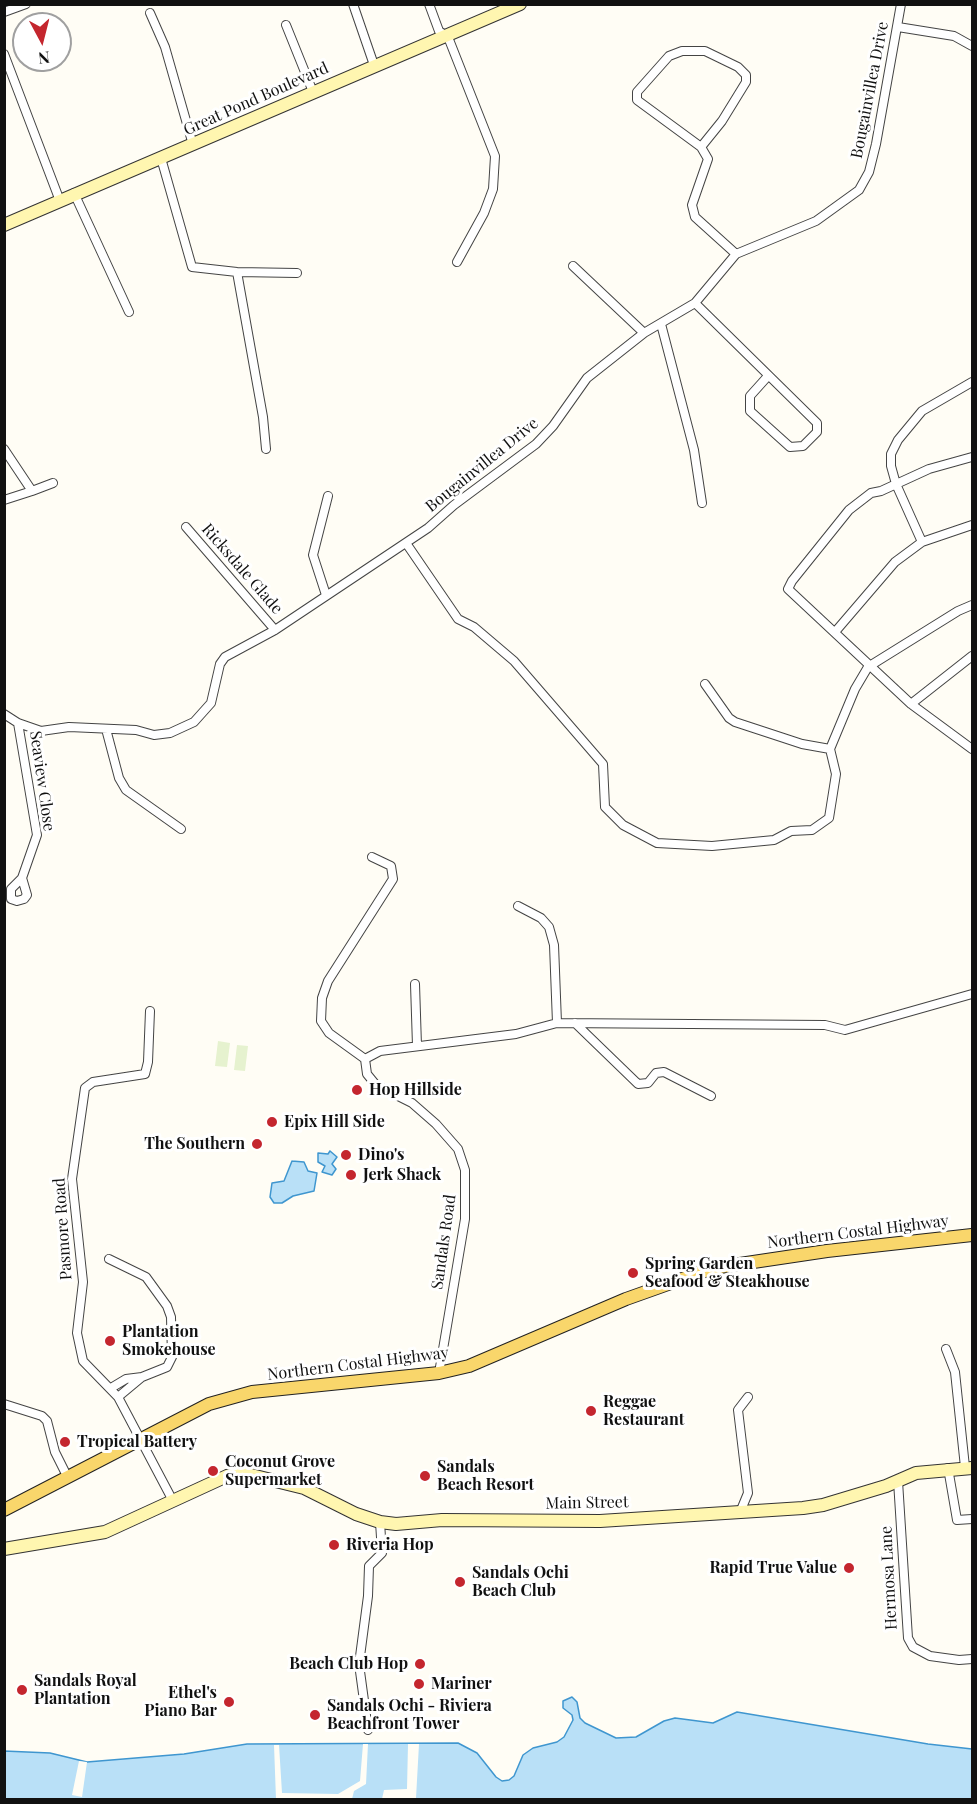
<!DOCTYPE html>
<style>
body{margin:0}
#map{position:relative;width:977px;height:1804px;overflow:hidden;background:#fffdf5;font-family:"Playfair Display",serif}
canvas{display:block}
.frame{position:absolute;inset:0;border:6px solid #111;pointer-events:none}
.north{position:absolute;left:12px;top:12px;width:60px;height:60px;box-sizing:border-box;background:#fff;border:2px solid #a0a0a0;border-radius:50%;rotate:173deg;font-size:16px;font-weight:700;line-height:24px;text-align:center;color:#111}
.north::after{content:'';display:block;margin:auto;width:21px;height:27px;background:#c4262e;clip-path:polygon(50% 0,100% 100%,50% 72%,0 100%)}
</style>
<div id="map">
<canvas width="977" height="1804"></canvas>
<div class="frame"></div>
<div class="north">N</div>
</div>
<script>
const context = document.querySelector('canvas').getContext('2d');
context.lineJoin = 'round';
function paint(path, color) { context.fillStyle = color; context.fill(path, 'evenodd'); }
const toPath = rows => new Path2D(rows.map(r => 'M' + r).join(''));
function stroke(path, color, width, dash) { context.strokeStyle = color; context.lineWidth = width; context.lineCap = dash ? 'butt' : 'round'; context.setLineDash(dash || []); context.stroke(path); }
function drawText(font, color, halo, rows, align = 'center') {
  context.font = font + ' "Playfair Display",serif'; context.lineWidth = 6; context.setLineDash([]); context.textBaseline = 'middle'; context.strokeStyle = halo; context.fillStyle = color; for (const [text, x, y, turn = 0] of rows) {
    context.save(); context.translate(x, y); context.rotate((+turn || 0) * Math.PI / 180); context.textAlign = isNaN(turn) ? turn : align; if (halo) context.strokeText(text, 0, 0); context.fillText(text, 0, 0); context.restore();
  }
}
const pitch = toPath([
 [218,1041,230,1043,227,1067,215,1066],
 [237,1045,248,1046,245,1071,234,1070]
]);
const water = toPath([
 [330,1151,337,1157,332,1164,336,1169,332,1175,322,1172,325,1166,318,1162,318,1153,328,1154,330,1151],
 [292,1161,304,1162,308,1171,317,1173,314,1191,293,1196,282,1203,274,1203,270,1197,272,1183,284,1181,292,1161],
 [572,1697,577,1702,580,1718,585,1723,616,1738,636,1737,664,1721,675,1718,713,1723,737,1712,928,1744,972,1749,972,1799,5,1799,4,1751,50,1753,87,1762,184,1754,247,1744,458,1743,477,1753,496,1777,502,1781,509,1780,514,1776,523,1755,533,1748,557,1742,564,1737,573,1720,572,1715,563,1708,563,1701,572,1697]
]);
const pier = toPath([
 [363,1744,368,1744,366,1784,354,1791,352,1799,276,1799,274,1745,279,1745,282,1793,338,1794,360,1781],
 [408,1744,419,1744,416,1798,382,1799,384,1790,407,1789],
 [79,1761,87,1762,82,1797,72,1795]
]);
const street = toPath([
 [353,4,374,65],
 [429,4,439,31,448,37,495,156,493,189,484,213,457,262],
 [4,12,26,4],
 [150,13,165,47,193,145],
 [286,25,313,92],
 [898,27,954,36,972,46],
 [4,54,60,201],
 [701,147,637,100,637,92,669,56,682,51,705,51,738,67,746,75,746,82,722,121,701,147,708,159,692,205,695,217,736,254],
 [161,158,192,267,237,272,297,273],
 [74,193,129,312],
 [573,266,644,333],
 [237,272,263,417,266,449],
 [695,303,817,423,817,432,803,446,790,447,750,411,750,396,768,376],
 [661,324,694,450,702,503],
 [4,449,32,491,4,500],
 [972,457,929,469,881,491,871,493,849,510,792,581,788,589,911,704,972,749],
 [32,491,53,483],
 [186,527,275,630],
 [922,542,896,484,891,466,891,454,898,440,922,411,972,382],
 [406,543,458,619,474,627,514,661,603,764,605,807,623,825,657,843,712,846,774,840,791,831,812,830,829,818,836,774,830,749,802,744,735,722,729,718,705,684],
 [326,595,313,555,328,496],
 [835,632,895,562,922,542,972,525],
 [911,704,972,656],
 [4,714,18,723,41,731,69,727,136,730,154,735,170,733,194,722,211,703,220,664,225,657,275,630,428,528,454,505,536,444,553,426,587,378,644,333,695,303,736,254,816,221,859,190,869,172,876,144,901,4],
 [18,723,37,835,22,878,11,889,11,899,17,901,24,899,27,895,22,878],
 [106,729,119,778,126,790,181,829],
 [830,749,855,689,868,667,958,611,972,605],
 [518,906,541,918,549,927,554,945,557,1023],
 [415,984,417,1046],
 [150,1011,148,1062,145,1074,93,1082,85,1088,72,1179,83,1282,77,1333,83,1361,118,1397,173,1501],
 [575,1023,638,1084,648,1083,656,1073,664,1072,711,1096],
 [365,1059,329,1033,321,1021,322,998,328,981,393,879,391,866,372,857],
 [109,1259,146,1277,167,1306,171,1317,172,1357,167,1367,142,1377,118,1397],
 [946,1349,955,1372,965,1467],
 [439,1373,465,1219,465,1170,458,1149,436,1124,412,1103,376,1085,367,1074,365,1059,380,1051,516,1034,557,1023,825,1025,845,1030,972,994],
 [111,1388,126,1379,142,1377],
 [4,1404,42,1416,47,1421,55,1452,68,1478],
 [948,1468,957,1520,972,1519],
 [898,1481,908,1638,913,1647,930,1656,959,1660,972,1659],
 [741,1510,748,1493,738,1410,748,1397],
 [368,1730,359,1664,368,1596,369,1566,382,1553,380,1522]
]);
const secondary = toPath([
 [4,225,520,4],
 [4,1549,105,1532,227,1476,243,1473,304,1488,356,1514,380,1522,396,1524,442,1520,600,1521,803,1508,823,1505,886,1486,916,1473,972,1468]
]);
const primary = toPath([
 [4,1510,209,1404,252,1392,439,1373,469,1366,626,1299,713,1268,827,1251,972,1235]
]);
const markers = [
 [357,1090,6,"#c4262e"],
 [272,1122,6,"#c4262e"],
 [257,1144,6,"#c4262e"],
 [346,1155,6,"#c4262e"],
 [351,1175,6,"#c4262e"],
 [633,1273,6,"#c4262e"],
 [110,1341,6,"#c4262e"],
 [591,1411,6,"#c4262e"],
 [65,1442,6,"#c4262e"],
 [213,1471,6,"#c4262e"],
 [425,1476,6,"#c4262e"],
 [334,1545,6,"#c4262e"],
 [849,1568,6,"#c4262e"],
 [460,1582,6,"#c4262e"],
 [420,1664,6,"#c4262e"],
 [419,1684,6,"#c4262e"],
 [22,1690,6,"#c4262e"],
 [229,1702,6,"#c4262e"],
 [315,1715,6,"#c4262e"]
];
const streetNames = [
 ["Bougainvillea Drive",870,90,-79],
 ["Great Pond Boulevard",256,99,-24],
 ["Bougainvillea Drive",482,465,-39],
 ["Ricksdale Glade",242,569,49],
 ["Seaview Close",42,781,82],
 ["Pasmore Road",63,1229,-94],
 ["Northern Costal Highway",858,1232,-7],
 ["Sandals Road",444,1242,-82],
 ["Northern Costal Highway",358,1364,-7],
 ["Main Street",587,1503,-1],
 ["Hermosa Lane",889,1578,-93]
];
const poiNames = [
 ["Hop Hillside",369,1090],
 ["Epix Hill Side",284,1122],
 ["The Southern",245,1144,"right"],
 ["Dino's",358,1155],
 ["Jerk Shack",363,1175],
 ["Spring Garden",645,1264],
 ["Seafood & Steakhouse",645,1282],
 ["Plantation",122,1332],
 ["Smokehouse",122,1350],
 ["Reggae",603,1402],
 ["Restaurant",603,1420],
 ["Tropical Battery",77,1442],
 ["Coconut Grove",225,1462],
 ["Supermarket",225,1480],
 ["Sandals",437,1467],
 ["Beach Resort",437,1485],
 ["Riveria Hop",346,1545],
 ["Rapid True Value",837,1568,"right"],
 ["Sandals Ochi",472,1573],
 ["Beach Club",472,1591],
 ["Beach Club Hop",408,1664,"right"],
 ["Sandals Royal",34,1681],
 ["Plantation",34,1699],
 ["Mariner",431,1684],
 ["Ethel's",217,1693,"right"],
 ["Piano Bar",217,1711,"right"],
 ["Sandals Ochi - Riviera",327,1706],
 ["Beachfront Tower",327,1724]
];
paint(pitch, '#e6f2cf');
paint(water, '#b9e0f7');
stroke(water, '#3f96cf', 1.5);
paint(pier, '#fffdf5');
stroke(street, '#444', 10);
stroke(secondary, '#333', 14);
stroke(primary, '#222', 14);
stroke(street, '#fff', 8);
stroke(secondary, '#fff6b0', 12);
stroke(primary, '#f9d66b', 12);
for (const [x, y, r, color] of markers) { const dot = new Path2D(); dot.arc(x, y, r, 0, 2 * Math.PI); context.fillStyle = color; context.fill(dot); stroke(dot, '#fff', 2); }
drawText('16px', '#111', '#fff', streetNames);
drawText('bold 16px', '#111', '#fff', poiNames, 'left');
</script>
